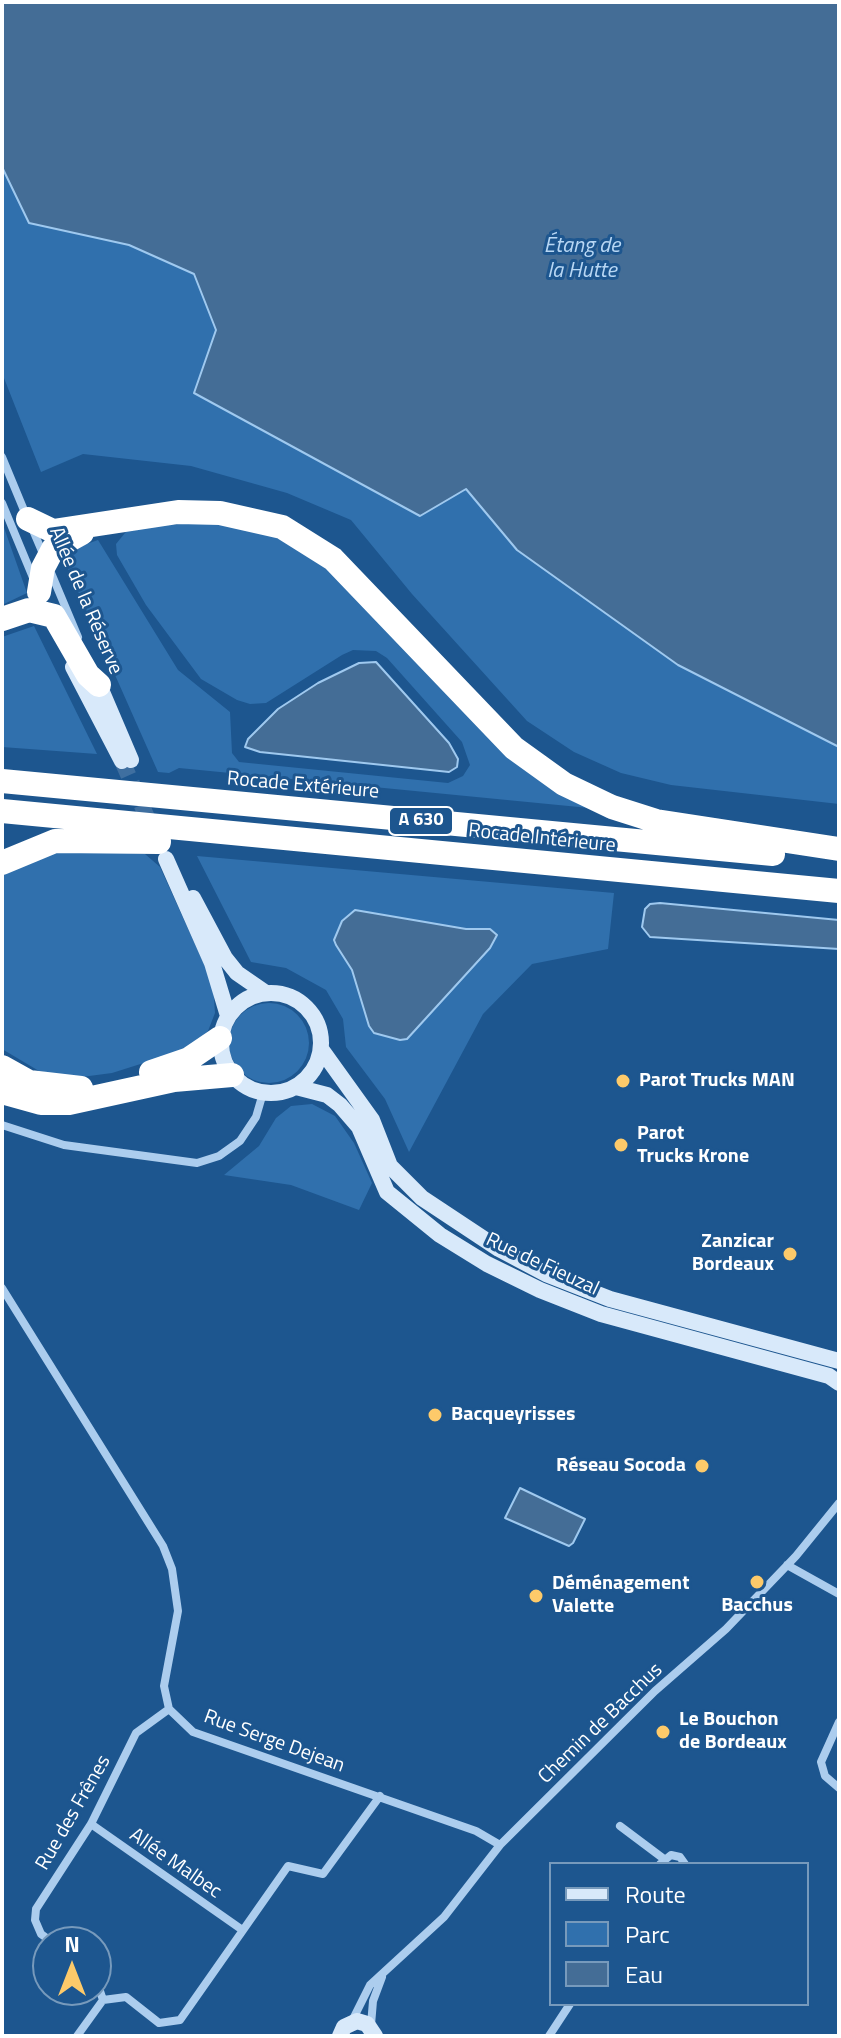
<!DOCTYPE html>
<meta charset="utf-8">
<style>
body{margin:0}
#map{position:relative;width:841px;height:2038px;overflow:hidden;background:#1d568f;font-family:"Titillium Web",sans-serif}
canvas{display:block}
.frame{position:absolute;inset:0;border:4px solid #fff;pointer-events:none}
.legend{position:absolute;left:549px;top:1862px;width:260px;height:144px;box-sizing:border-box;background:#1d568f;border:2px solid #779abc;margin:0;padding:10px 14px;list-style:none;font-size:24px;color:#fff}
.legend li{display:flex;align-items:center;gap:16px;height:40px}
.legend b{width:40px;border:2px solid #779abc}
.north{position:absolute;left:32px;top:1926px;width:80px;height:80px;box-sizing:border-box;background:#1d568f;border:2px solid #779abc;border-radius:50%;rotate:0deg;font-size:22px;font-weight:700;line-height:32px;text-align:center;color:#fff}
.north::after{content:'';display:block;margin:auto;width:28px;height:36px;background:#fdca6a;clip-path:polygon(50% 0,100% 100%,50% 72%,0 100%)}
</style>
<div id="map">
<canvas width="841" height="2038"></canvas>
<div class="frame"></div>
<ul class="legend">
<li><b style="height:10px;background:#d8e9fa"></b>Route</li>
<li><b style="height:22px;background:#3070ad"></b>Parc</li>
<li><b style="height:22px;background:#446d96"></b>Eau</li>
</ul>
<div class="north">N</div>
</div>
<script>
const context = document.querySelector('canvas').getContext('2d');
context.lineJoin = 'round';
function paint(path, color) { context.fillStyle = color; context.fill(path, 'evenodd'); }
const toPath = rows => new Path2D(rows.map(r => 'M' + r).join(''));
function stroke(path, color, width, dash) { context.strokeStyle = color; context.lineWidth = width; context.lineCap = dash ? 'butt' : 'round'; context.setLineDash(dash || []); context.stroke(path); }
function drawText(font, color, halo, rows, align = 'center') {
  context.font = font + ' "Titillium Web",sans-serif'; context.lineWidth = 6; context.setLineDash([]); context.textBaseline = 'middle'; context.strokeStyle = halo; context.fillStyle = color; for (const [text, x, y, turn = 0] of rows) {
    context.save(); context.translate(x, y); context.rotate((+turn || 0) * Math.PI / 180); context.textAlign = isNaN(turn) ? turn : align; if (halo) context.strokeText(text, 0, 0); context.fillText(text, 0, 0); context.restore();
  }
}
const green = toPath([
 [2,167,29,223,129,245,194,274,217,330,195,392,465,488,517,550,678,665,839,747,839,804,671,785,621,773,574,752,527,721,412,594,351,520,287,493,191,466,83,454,41,472,2,373],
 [221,521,304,546,589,808,179,768,169,773,158,772,61,553,98,540,178,670,230,712,232,753,239,762,448,783,463,776,470,765,462,742,387,658,376,651,353,650,342,655,266,703,250,704,237,700,201,679,146,605,117,555,116,544,129,528],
 [2,522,27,593,2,605],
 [34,626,97,754,2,747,2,637],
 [92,851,145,854,160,867,213,984,215,1013,208,1031,188,1049,112,1073,74,1078,39,1071,2,1049,2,876,19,865,53,853],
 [197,856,614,893,608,949,532,964,483,1014,409,1152,385,1099,346,1047,343,1019,326,990,286,968,251,962],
 '229 1043a40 40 0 1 1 80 0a40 40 0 1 1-80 0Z',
 [312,1104,335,1116,354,1143,372,1183,359,1210,291,1185,224,1175,259,1146,276,1118,291,1106]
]);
const water = toPath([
 [2,2,839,2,839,747,678,665,517,550,466,489,420,516,194,393,216,330,194,274,129,245,29,223,2,167,2,2],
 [376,662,449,743,458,759,457,767,449,772,260,752,245,747,248,739,278,709,318,683,359,663,376,662],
 [660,903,839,920,839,949,650,937,642,927,645,909,650,904,660,903],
 [355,910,466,929,490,929,497,935,490,948,407,1039,400,1040,374,1033,369,1026,352,970,336,945,334,940,342,921,355,910],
 [520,1488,585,1519,573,1543,569,1546,505,1518,520,1488]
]);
const secondaryTunnel = toPath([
 [122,761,154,833]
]);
const street = toPath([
 [2,457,26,515],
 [2,503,34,580],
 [32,528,44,556],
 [49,568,78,637],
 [2,1125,64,1145,197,1163,219,1156,240,1141,256,1117,263,1093],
 [2,1288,163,1546,172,1569,178,1611,164,1686,169,1709,193,1732,476,1831,500,1845],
 [787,1565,839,1594],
 [839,1722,821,1762,825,1776,839,1788],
 [91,1824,241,1929],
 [620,1826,664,1859],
 [660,1864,671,1855,680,1857,685,1864],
 [52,1942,41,1934,35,1920,36,1909,91,1824,136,1733,169,1709],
 [96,1979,103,2000],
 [352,2021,370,1985,444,1917,500,1845,655,1691,726,1629,796,1556,839,1503],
 [371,2025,373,2001,382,1977],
 [77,2036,103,2000,126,1997,159,2023,180,2020,288,1866,323,1874,380,1796],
 [549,2036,570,2004]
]);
const secondary = toPath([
 [73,667,122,761],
 [99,685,131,760],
 [166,859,212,963,228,1016],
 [193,898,225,958,237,973,266,993],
 '221 1043a50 50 0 1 1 100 0a50 50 0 1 1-100 0Z',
 [321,1049,372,1120,390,1166,422,1198,499,1249,546,1274,610,1299,839,1361],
 [296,1087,327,1095,340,1105,359,1127,387,1192,440,1235,487,1264,540,1290,601,1314,829,1376,839,1383],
 [340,2036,344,2027,357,2021,367,2024,375,2036]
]);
const highway = toPath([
 [28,519,53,531,178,512,220,513,282,527,333,559,514,748,564,784,612,807,656,821,839,849],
 [39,592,43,568,53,549,82,533],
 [2,619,29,610,54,616,88,675,99,685],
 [2,781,773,854],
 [2,811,839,891],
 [2,863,55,841,159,842],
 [2,1067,29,1082,81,1088],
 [151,1072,189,1059,220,1038],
 [2,1092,41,1103,69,1103,174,1080,232,1075]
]);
const markers = [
 [623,1081,8,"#fdca6a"],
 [621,1145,8,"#fdca6a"],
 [790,1254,8,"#fdca6a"],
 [435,1415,8,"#fdca6a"],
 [702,1466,8,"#fdca6a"],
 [757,1582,8,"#fdca6a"],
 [536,1596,8,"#fdca6a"],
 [663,1732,8,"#fdca6a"]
];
const shields = [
 [421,821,64]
];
const shieldNames = [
 ["A 630",421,821]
];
const streetNames = [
 ["Allée de la Réserve",85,601,67],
 ["Rocade Extérieure",303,786,5],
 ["Rocade Intérieure",542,839,6],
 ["Rue de Fieuzal",542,1265,25],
 ["Chemin de Bacchus",601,1724,-44],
 ["Rue Serge Dejean",274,1742,20],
 ["Rue des Frênes",74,1813,-60],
 ["Allée Malbec",175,1864,35]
];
const poiNames = [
 ["Parot Trucks MAN",639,1081],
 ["Parot",637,1134],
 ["Trucks Krone",637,1157],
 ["Zanzicar",774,1242,"right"],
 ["Bordeaux",774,1265,"right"],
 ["Bacqueyrisses",451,1415],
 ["Réseau Socoda",686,1466,"right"],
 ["Déménagement",552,1584],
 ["Valette",552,1607],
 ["Bacchus",757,1606,"center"],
 ["Le Bouchon",679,1720],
 ["de Bordeaux",679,1743]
];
const waterNames = [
 ["Étang de",582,247],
 ["la Hutte",582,272]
];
paint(green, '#3070ad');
paint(water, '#446d96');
stroke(water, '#9fc9ef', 2);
stroke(secondaryTunnel, '#3f6fa0', 16, [16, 8]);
stroke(street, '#accdee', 8);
stroke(secondary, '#d8e9fa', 16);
stroke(highway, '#fff', 24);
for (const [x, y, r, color] of markers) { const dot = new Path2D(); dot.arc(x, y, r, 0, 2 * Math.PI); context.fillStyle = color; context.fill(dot); stroke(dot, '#1d568f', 3); }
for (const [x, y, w] of shields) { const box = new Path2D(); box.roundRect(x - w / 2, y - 14, w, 28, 6); context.fillStyle = '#1d568f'; context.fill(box); stroke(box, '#fff', 2); }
drawText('bold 18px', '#fff', null, shieldNames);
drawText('20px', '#fff', '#1d568f', streetNames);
drawText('bold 20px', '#fff', '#1d568f', poiNames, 'left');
drawText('italic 22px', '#b8d7f4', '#1d568f', waterNames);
</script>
